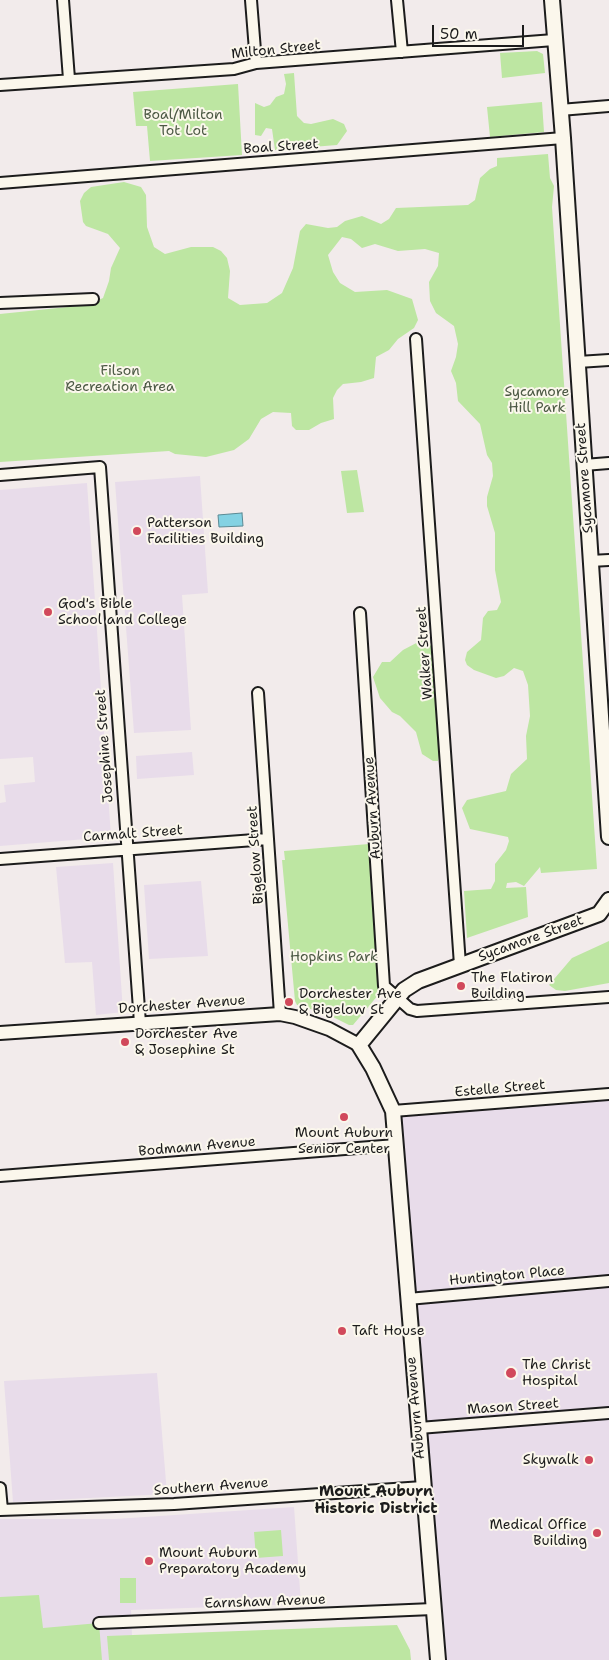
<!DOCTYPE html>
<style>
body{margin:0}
#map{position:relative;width:609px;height:1660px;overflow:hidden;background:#f2ebeb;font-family:"Shantell Sans",sans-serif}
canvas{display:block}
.scale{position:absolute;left:432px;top:25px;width:92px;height:22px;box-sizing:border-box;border:2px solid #1c1c1c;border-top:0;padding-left:6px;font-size:15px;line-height:18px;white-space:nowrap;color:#1c1c1c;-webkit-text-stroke:4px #fbf7ec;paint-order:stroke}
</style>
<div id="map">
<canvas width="609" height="1660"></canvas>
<div class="scale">50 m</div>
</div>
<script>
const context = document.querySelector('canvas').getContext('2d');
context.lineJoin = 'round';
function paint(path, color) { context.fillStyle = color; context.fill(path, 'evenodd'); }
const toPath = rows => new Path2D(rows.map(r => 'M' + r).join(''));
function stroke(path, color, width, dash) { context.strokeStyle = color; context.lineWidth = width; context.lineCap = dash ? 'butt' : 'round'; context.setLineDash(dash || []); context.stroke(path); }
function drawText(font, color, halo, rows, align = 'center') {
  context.font = font + ' "Shantell Sans",sans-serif'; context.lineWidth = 4; context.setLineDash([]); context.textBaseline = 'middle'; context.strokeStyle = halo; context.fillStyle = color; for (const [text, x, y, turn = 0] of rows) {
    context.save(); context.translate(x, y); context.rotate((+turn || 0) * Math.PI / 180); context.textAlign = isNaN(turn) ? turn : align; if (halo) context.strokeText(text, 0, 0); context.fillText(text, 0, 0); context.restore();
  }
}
const built = toPath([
 [200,476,208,593,182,595,191,730,134,733,115,482],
 [87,483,111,837,0,846,0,803,6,802,4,785,35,782,33,757,0,759,0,490],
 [192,752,194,775,137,779,136,756],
 [113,863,123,1012,96,1015,92,962,65,963,56,867],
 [201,881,208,956,149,959,144,885],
 [609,1094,609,1660,438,1660,393,1111],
 [157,1373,167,1494,13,1502,4,1381],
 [294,1507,301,1604,131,1610,133,1660,38,1660,0,1636,0,1519,115,1519]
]);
const green = toPath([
 [537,51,543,54,545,73,502,78,500,53],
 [294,73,297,116,304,123,311,124,333,119,344,124,347,131,337,145,275,150,272,129,266,128,261,136,255,135,255,103,264,107,270,105,276,97,284,94,286,84,284,74],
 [238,84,242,155,150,161,147,126,136,126,133,92],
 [542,102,544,132,490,137,487,107],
 [548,154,550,178,554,186,552,207,597,869,541,873,540,867,524,886,516,882,507,883,506,888,526,887,528,917,467,938,464,891,491,889,495,881,495,864,506,850,509,841,508,837,470,829,462,808,467,800,506,791,511,774,527,759,526,736,530,716,528,685,523,671,514,668,504,676,496,678,474,670,467,665,465,660,467,652,481,640,483,618,488,611,497,610,501,602,495,570,495,533,487,506,487,497,493,476,492,463,487,455,480,424,458,401,456,383,451,371,456,357,458,344,454,326,436,313,430,301,429,282,438,266,439,253,425,249,398,251,375,244,362,248,351,239,342,237,328,255,333,272,340,283,355,292,387,290,412,299,418,320,414,328,398,339,389,350,376,357,374,378,361,382,343,384,337,390,333,398,334,419,321,423,309,430,296,430,292,426,291,413,273,412,261,419,249,439,234,450,206,457,175,454,169,451,0,462,0,314,87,305,103,298,109,281,111,268,120,248,108,234,86,226,83,222,80,201,84,193,91,187,124,182,141,187,146,195,147,227,154,247,165,254,191,247,213,247,221,251,227,258,230,271,228,298,240,305,267,303,282,293,293,268,300,231,306,224,328,228,337,227,345,221,362,216,381,224,389,219,396,208,468,205,475,200,480,178,490,169,497,166,497,158],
 [357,470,364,512,347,513,341,471],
 [422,640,427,641,433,647,442,739,438,761,433,761,422,754,416,732,400,716,392,712,380,698,373,677,382,662,390,662,403,650],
 [369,844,379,994,353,1025,349,1025,325,1013,297,1005,295,1001,282,860,285,860,284,851],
 [609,941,609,983,565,991,556,990,549,985,572,958],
 [281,1530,283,1556,256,1558,254,1532],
 [120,1578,136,1578,136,1603,120,1603],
 [39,1595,43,1628,99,1623,102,1660,0,1660,0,1597],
 [397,1625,410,1650,411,1660,109,1660,107,1636]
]);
const water = toPath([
 [242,513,243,526,219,527,218,515,242,513]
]);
const minor = toPath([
 [63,0,69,79],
 [251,0,256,63],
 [397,0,402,52],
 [0,85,234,69,256,63,554,40],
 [560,110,609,106],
 [0,183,563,138],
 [0,303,93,299],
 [416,339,460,965],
 [578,362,609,360],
 [584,465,609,463],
 [0,475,100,467,140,1023],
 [590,561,609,560],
 [360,613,384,986,410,1009,417,1011,609,997],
 [258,693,280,1014],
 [0,859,268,839],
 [393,1111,609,1094],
 [0,1176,396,1145],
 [408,1299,609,1281],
 [419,1428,609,1413],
 [0,1488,2,1510],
 [0,1510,174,1504,423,1487],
 [99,1623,433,1609]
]);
const tertiary = toPath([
 [0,1033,280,1014,295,1017,329,1029,359,1045]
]);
const secondary = toPath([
 [552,0,563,138,609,837],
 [438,1660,393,1111,373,1068,359,1045,404,990,418,981,599,914,609,900]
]);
const markers = [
 [137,531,5,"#d1495b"],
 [48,612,5,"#d1495b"],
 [461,986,5,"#d1495b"],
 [289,1002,5,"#d1495b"],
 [125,1042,5,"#d1495b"],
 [344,1117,5,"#d1495b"],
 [342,1331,5,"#d1495b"],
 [511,1373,6,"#d1495b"],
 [589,1460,5,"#d1495b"],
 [597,1533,5,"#d1495b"],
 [149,1561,5,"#d1495b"]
];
const streetNames = [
 ["Milton Street",276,50,-6],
 ["Boal Street",281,147,-4],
 ["Sycamore Street",585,478,-94],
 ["Walker Street",425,653,-94],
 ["Josephine Street",105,746,-94],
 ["Auburn Avenue",373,808,-94],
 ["Carmalt Street",133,834,-4],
 ["Bigelow Street",256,855,-94],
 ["Sycamore Street",531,939,-20],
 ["Dorchester Avenue",182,1005,-4],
 ["Estelle Street",500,1089,-5],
 ["Bodmann Avenue",197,1147,-5],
 ["Huntington Place",507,1276,-5],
 ["Mason Street",513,1407,-4],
 ["Auburn Avenue",416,1408,-95],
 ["Southern Avenue",211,1487,-4],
 ["Earnshaw Avenue",265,1602,-2]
];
const parkNames = [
 ["Boal/Milton",183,115],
 ["Tot Lot",183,131],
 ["Filson",120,371],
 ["Recreation Area",120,387],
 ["Sycamore",537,392],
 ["Hill Park",537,408],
 ["Hopkins Park",334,957]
];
const poiNames = [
 ["Patterson",147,523],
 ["Facilities Building",147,539],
 ["God's Bible",58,604],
 ["School and College",58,620],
 ["The Flatiron",471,978],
 ["Building",471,994],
 ["Dorchester Ave",299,994],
 ["& Bigelow St",299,1010],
 ["Dorchester Ave",135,1034],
 ["& Josephine St",135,1050],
 ["Mount Auburn",344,1133,"center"],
 ["Senior Center",344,1149,"center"],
 ["Taft House",352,1331],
 ["The Christ",522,1365],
 ["Hospital",522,1381],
 ["Skywalk",579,1460,"right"],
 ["Medical Office",587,1525,"right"],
 ["Building",587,1541,"right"],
 ["Mount Auburn",159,1553],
 ["Preparatory Academy",159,1569]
];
const neighbourhoodNames = [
 ["Mount Auburn",376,1492],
 ["Historic District",376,1509]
];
paint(built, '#e8dcea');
paint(green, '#bde6a2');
paint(water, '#84d2e3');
stroke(water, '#5a8993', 1);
stroke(minor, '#1c1c1c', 14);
stroke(tertiary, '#1c1c1c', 16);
stroke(secondary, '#1c1c1c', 18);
stroke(minor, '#fbf7ec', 10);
stroke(tertiary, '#fbf7ec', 12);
stroke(secondary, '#fbf7ec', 14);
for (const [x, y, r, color] of markers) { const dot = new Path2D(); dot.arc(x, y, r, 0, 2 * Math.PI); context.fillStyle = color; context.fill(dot); stroke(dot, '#fbf7ec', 2); }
drawText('14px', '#1c1c1c', '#fbf7ec', streetNames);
drawText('14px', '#4c5944', '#fbf7ec', parkNames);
drawText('14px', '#1c1c1c', '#fbf7ec', poiNames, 'left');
drawText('bold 15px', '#1c1c1c', '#fbf7ec', neighbourhoodNames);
</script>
